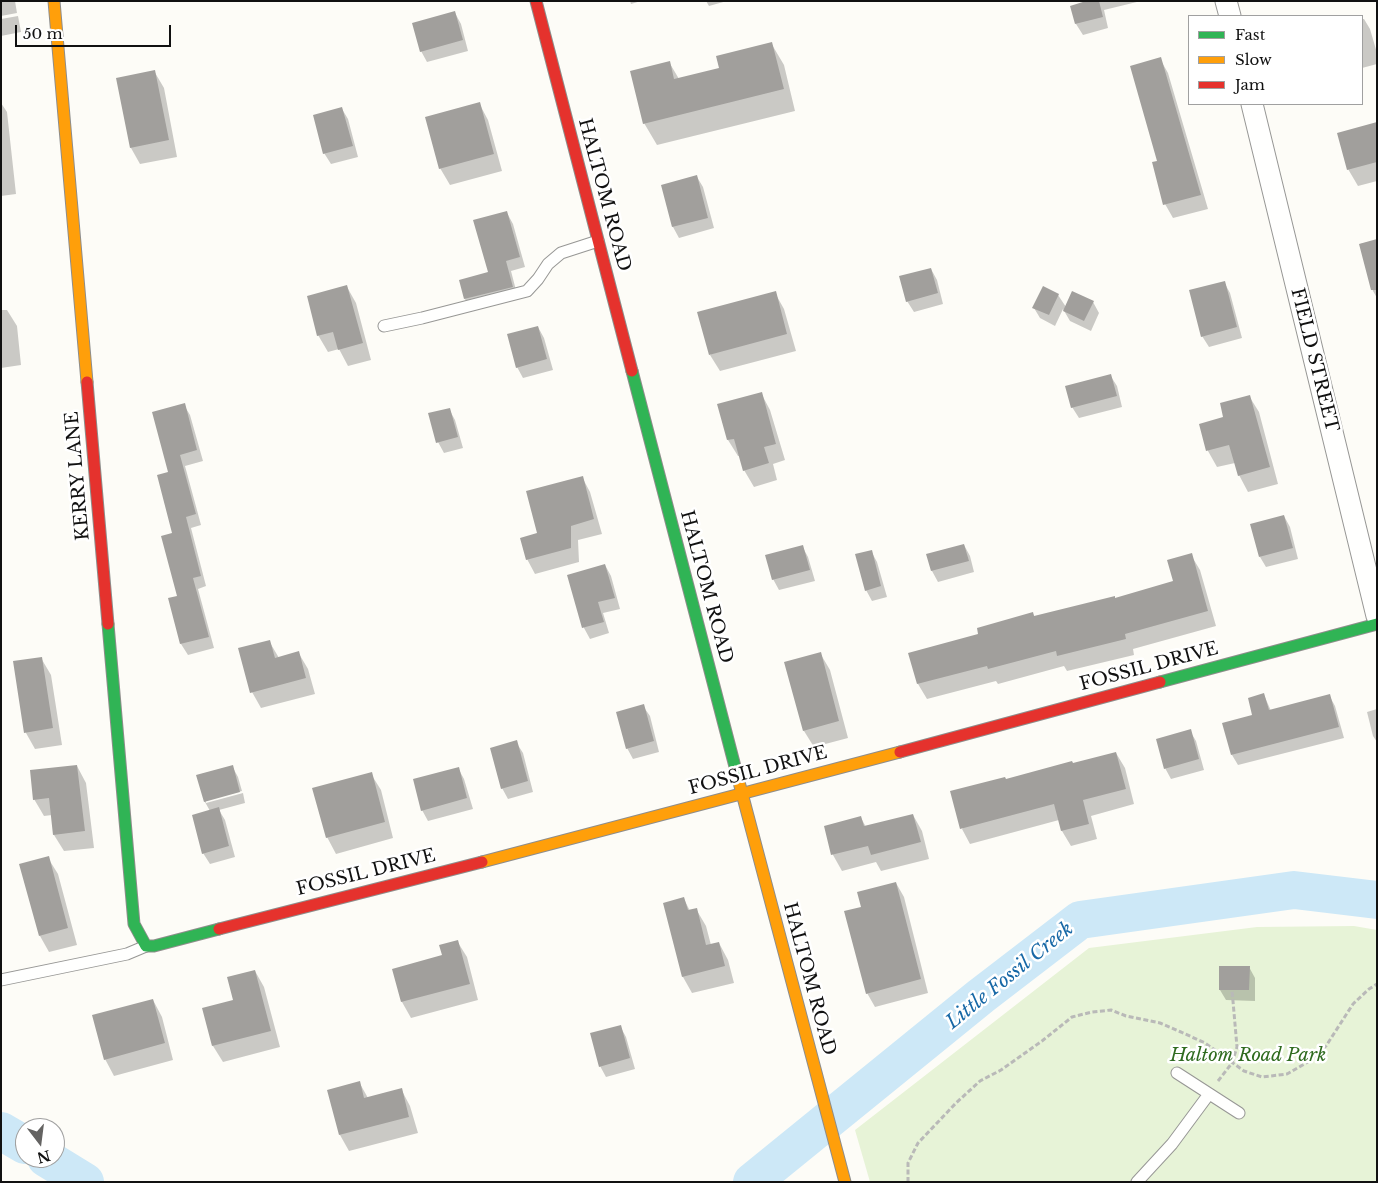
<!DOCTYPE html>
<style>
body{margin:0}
#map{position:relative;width:1378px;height:1183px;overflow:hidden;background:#fdfcf7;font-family:"Libre Baskerville",serif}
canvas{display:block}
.frame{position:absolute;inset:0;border:2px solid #111;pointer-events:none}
.legend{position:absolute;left:1188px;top:15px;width:175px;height:90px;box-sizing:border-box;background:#fff;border:1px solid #a0a0a0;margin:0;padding:6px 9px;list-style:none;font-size:15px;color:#111}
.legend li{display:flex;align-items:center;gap:10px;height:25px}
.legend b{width:25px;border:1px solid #a0a0a0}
.north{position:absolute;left:15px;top:1118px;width:50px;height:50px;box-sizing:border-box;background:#fff;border:1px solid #a0a0a0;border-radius:50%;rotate:165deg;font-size:14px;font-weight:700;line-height:20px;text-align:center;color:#111}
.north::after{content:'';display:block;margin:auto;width:18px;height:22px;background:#646362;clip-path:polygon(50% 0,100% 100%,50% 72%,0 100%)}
.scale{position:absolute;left:15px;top:25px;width:156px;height:22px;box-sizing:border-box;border:2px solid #111;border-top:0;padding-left:6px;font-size:15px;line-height:18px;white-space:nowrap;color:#111;-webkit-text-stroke:4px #fff;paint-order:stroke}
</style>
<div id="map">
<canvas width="1378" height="1183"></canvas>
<div class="frame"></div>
<ul class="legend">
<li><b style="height:6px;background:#30b455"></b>Fast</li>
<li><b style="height:6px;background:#ff9f0a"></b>Slow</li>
<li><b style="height:6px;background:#e5322d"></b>Jam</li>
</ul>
<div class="north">N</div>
<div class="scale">50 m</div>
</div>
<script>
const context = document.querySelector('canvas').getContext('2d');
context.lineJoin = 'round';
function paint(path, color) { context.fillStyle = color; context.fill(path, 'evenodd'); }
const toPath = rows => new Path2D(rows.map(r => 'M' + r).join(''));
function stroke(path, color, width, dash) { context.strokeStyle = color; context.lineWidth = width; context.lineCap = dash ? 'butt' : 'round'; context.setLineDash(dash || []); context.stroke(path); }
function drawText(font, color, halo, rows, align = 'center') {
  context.font = font + ' "Libre Baskerville",serif'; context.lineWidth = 5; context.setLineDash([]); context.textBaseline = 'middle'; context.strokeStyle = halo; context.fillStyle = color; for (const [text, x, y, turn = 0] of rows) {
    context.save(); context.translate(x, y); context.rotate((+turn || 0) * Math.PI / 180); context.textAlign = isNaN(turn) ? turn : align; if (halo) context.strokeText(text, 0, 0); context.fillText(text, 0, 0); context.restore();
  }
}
const green = toPath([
 [1354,926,1377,930,1377,1182,870,1182,855,1130,1089,948,1257,927]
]);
const shadow = toPath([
 [1,1,15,1,17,13,1,16],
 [630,1,641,1,631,4],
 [706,1,727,1,709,6],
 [1090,1,1141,1,1104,10,1108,28,1083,35,1076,24,1072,6],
 [455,13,461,24,468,51,427,62,421,51],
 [18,16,21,32,1,36,1,19],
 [1362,19,1364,19,1370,29,1377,53,1377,64,1362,68],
 [771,43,784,65,795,111,657,145,644,123,669,62,679,79,721,69],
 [1160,59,1168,73,1208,209,1173,218,1165,204,1159,161],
 [154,71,164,88,177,157,140,164,131,148,117,79],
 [1,103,7,112,16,194,1,196],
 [479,103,488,120,502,171,450,185,440,168],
 [342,109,348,119,358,157,331,164,324,153],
 [1377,124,1377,181,1358,186,1348,169],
 [697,177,703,187,714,228,679,238,673,227,662,186],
 [507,213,513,224,525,267,511,271,518,298,471,310,465,299,460,281,489,273],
 [1377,240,1377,298,1373,291,1360,244],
 [931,269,937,280,943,304,914,312,907,301],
 [1224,282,1230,293,1242,338,1209,347,1202,336],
 [347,287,356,303,371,360,348,366,339,349,328,352,318,335],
 [775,293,784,309,796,351,720,371,710,355],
 [1058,295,1066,307,1093,302,1099,313,1091,331,1070,321,1063,309,1055,326,1040,318,1034,308],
 [1,310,7,310,17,326,21,365,1,368],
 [538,327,544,338,553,370,523,378,517,367],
 [1110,375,1117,386,1122,407,1079,418,1072,407],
 [761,393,770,410,785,460,773,464,777,480,754,487,744,470,740,456,738,456,728,440,718,405],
 [1249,396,1259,412,1278,484,1248,492,1239,475,1235,463,1217,467,1208,451,1201,425,1225,418],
 [184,405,190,415,203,461,185,466,201,525,191,528,206,586,198,589,214,648,188,655,181,644,169,599,178,597,170,473],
 [449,409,455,420,463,448,444,453,438,442],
 [582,477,590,492,602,534,578,540,579,562,535,574,527,559,539,534],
 [1284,516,1290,527,1298,559,1266,567,1260,557],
 [964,545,970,556,974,572,938,582,932,571,928,555],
 [802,546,808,557,815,581,779,590,773,579],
 [871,551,877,562,887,597,872,601,866,590],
 [1191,555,1200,570,1216,626,1133,649,1134,655,1067,671,1064,666,998,684,996,681,927,699,918,684,910,653,980,635,1033,614,1035,617,1115,599,1175,582],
 [605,565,611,576,620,609,603,613,609,633,590,639,584,628,569,575],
 [269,641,279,658,298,652,308,669,315,694,261,708,252,692],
 [820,653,830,670,848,738,814,747,804,731],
 [41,658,51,675,62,745,35,749,26,733],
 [1264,695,1271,711,1329,695,1335,706,1344,738,1238,765,1232,755],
 [643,706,650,716,659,752,633,759,627,748],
 [1377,709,1377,742,1373,736,1367,712],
 [1190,731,1196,741,1204,770,1171,779,1165,768],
 [516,742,523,753,533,792,508,799,502,788],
 [1116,753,1125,768,1134,804,1091,816,1097,839,1071,846,1062,831,1059,820,970,844,962,829,1006,780],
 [77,766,86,783,94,848,64,851,54,835,52,815,44,816,34,799],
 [232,766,238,777,242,791,206,800,206,803,243,793,245,803,219,810,225,820,235,857,210,864,203,853,193,816,210,811,205,802,198,775],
 [458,768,464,779,473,809,428,821,422,810],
 [371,774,381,790,393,838,336,854,327,837],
 [913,815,922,831,929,859,881,871,876,862,842,871,833,855,825,827,861,818,866,827],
 [48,858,58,874,77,945,49,952,40,936],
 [896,883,904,897,928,993,875,1007,867,993],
 [684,899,690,911,696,909,706,926,711,945,719,943,728,960,734,983,692,993,683,977],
 [457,941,467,957,478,1000,411,1018,402,1002,393,970,444,956],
 [1249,967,1255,978,1255,1001,1226,1000,1220,990],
 [255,971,264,987,280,1047,223,1062,213,1046,204,1009,235,1001],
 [153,1000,162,1017,173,1060,114,1076,105,1059],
 [620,1026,626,1037,635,1069,606,1077,600,1066],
 [359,1082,368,1098,401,1089,410,1106,418,1133,349,1151,340,1135,328,1091]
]);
const river = toPath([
 [1,1131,25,1145],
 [46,1158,85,1182],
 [752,1182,981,996,1080,920,1294,890,1377,900]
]);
const building = toPath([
 [1086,1,1099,1,1103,17,1075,24,1070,6],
 [455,11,463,40,420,52,412,23],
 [772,42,784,89,643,124,630,71,670,61,674,79,719,68,716,56],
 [1161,57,1201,195,1163,205,1152,162,1157,161,1130,66],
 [155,70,169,140,130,148,116,78],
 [480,102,494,154,439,169,425,117],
 [342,107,353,146,323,154,313,115],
 [1377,122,1377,162,1347,170,1337,133],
 [697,175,708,218,672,227,661,185],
 [507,211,520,257,506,261,513,287,464,299,459,280,488,272,473,220],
 [1377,239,1377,290,1371,290,1359,244],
 [931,268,938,293,906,302,899,276],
 [1225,281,1237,327,1201,337,1189,290],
 [347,285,363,343,338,350,333,332,317,336,307,296],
 [1043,286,1059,294,1049,315,1032,308],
 [776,291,787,334,709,355,697,312],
 [1072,291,1094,301,1084,321,1063,311],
 [538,326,547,359,516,368,507,334],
 [1111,374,1117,396,1071,408,1065,386],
 [762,392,776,444,764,447,769,463,743,471,734,439,727,440,717,404],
 [1250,395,1270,467,1238,476,1229,445,1206,451,1199,424,1223,417,1220,403],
 [185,403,197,450,180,455,196,514,186,517,201,576,193,578,209,637,180,644,168,598,177,596,161,536,172,533,157,475,168,472,152,412],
 [450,408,458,437,436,443,428,413],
 [583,476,594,519,571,526,571,548,526,560,520,538,537,533,526,491],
 [1284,515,1293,548,1259,557,1250,524],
 [964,544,969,561,931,571,926,554],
 [803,545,810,570,772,580,765,555],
 [872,550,881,586,865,591,855,554],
 [1192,553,1208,611,1125,634,1126,639,1057,656,1056,651,988,669,987,666,917,684,908,653,978,634,977,628,1033,612,1034,616,1115,596,1115,598,1173,581,1167,560],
 [605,564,615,598,598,602,604,622,582,628,567,575],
 [270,640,275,658,299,651,306,678,250,693,238,648],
 [821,652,839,721,803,731,784,662],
 [42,657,53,728,24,733,13,661],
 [1264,693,1269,710,1330,694,1339,727,1231,755,1222,723,1252,715,1248,698],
 [644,704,654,741,626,749,616,712],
 [1191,729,1199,759,1164,769,1156,739],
 [517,740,528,781,501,789,490,748],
 [1116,752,1126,789,1083,800,1089,824,1061,831,1054,804,960,829,950,791,1005,777,1006,779,1072,761,1073,763],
 [77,765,85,831,53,835,49,798,33,800,30,770],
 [233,765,240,792,204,802,196,775],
 [459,767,467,798,421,811,413,779],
 [372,772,385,822,326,838,312,788],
 [219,807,229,846,202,854,192,815],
 [913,814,921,842,871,855,868,846,831,855,824,826,861,816,864,826],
 [49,856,68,928,39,936,19,864],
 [896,882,921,979,866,994,844,911,861,907,857,892],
 [684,897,688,910,697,908,706,945,719,942,725,966,682,977,663,903],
 [458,940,470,984,401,1002,392,969,442,955,439,945],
 [1219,966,1250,966,1249,990,1219,990],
 [255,970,271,1031,212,1046,202,1008,233,1000,227,977],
 [153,999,165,1043,104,1060,92,1015],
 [621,1025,630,1058,599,1067,590,1033],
 [360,1081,364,1098,402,1088,409,1117,339,1135,327,1090]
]);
const path = toPath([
 [1218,1081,1232,1063,1237,1047,1232,990],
 [908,1182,908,1163,918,1143,956,1103,980,1081,1001,1070,1042,1041,1072,1017,1092,1012,1111,1010,1126,1016,1160,1023,1181,1032,1205,1043,1244,1071,1262,1077,1287,1074,1308,1062,1326,1046,1353,1004,1369,989,1377,984]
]);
const lane = toPath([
 [384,326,422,318,527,291,538,279,548,264,561,253,598,241],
 [1,980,127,954,146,946],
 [1177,1073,1239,1113],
 [1137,1182,1172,1144,1209,1094]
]);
const street = toPath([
 [1226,1,1230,16],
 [1252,104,1377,616]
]);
const fast = toPath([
 [632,371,739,782],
 [108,624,134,924,146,946,154,946,219,929],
 [1160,682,1377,624]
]);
const slow = toPath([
 [54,1,87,382],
 [739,782,845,1182],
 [482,862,900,752]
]);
const jam = toPath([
 [536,1,632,371],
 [87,382,108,624],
 [900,752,1160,682],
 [219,929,482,862]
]);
const streetNames = [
 ["HALTOM ROAD",604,195,75],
 ["FIELD STREET",1314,360,76],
 ["KERRY LANE",78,476,-95],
 ["HALTOM ROAD",706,587,75],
 ["FOSSIL DRIVE",1149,667,-15],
 ["FOSSIL DRIVE",758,771,-15],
 ["FOSSIL DRIVE",366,873,-14],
 ["HALTOM ROAD",809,979,75]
];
const parkNames = [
 ["Haltom Road Park",1248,1056]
];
const waterNames = [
 ["Little Fossil Creek",1010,976,-39]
];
paint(green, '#e7f3d7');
paint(shadow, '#0003');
stroke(river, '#cde8f7', 38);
paint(building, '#a19f9c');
stroke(lane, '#979795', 13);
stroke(street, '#979795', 23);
stroke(fast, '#8e8d8b', 13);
stroke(slow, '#8e8d8b', 13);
stroke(jam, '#8e8d8b', 13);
stroke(path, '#b9b9b8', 3, [5, 2.5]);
stroke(lane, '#fffffe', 11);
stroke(street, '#fffffe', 21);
stroke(fast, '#30b455', 11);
stroke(slow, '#ff9f0a', 11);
stroke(jam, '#e5322d', 11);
drawText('18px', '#111', '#fff', streetNames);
drawText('italic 18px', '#2f6b1f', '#fff', parkNames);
drawText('italic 19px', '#1768a6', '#fff', waterNames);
</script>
